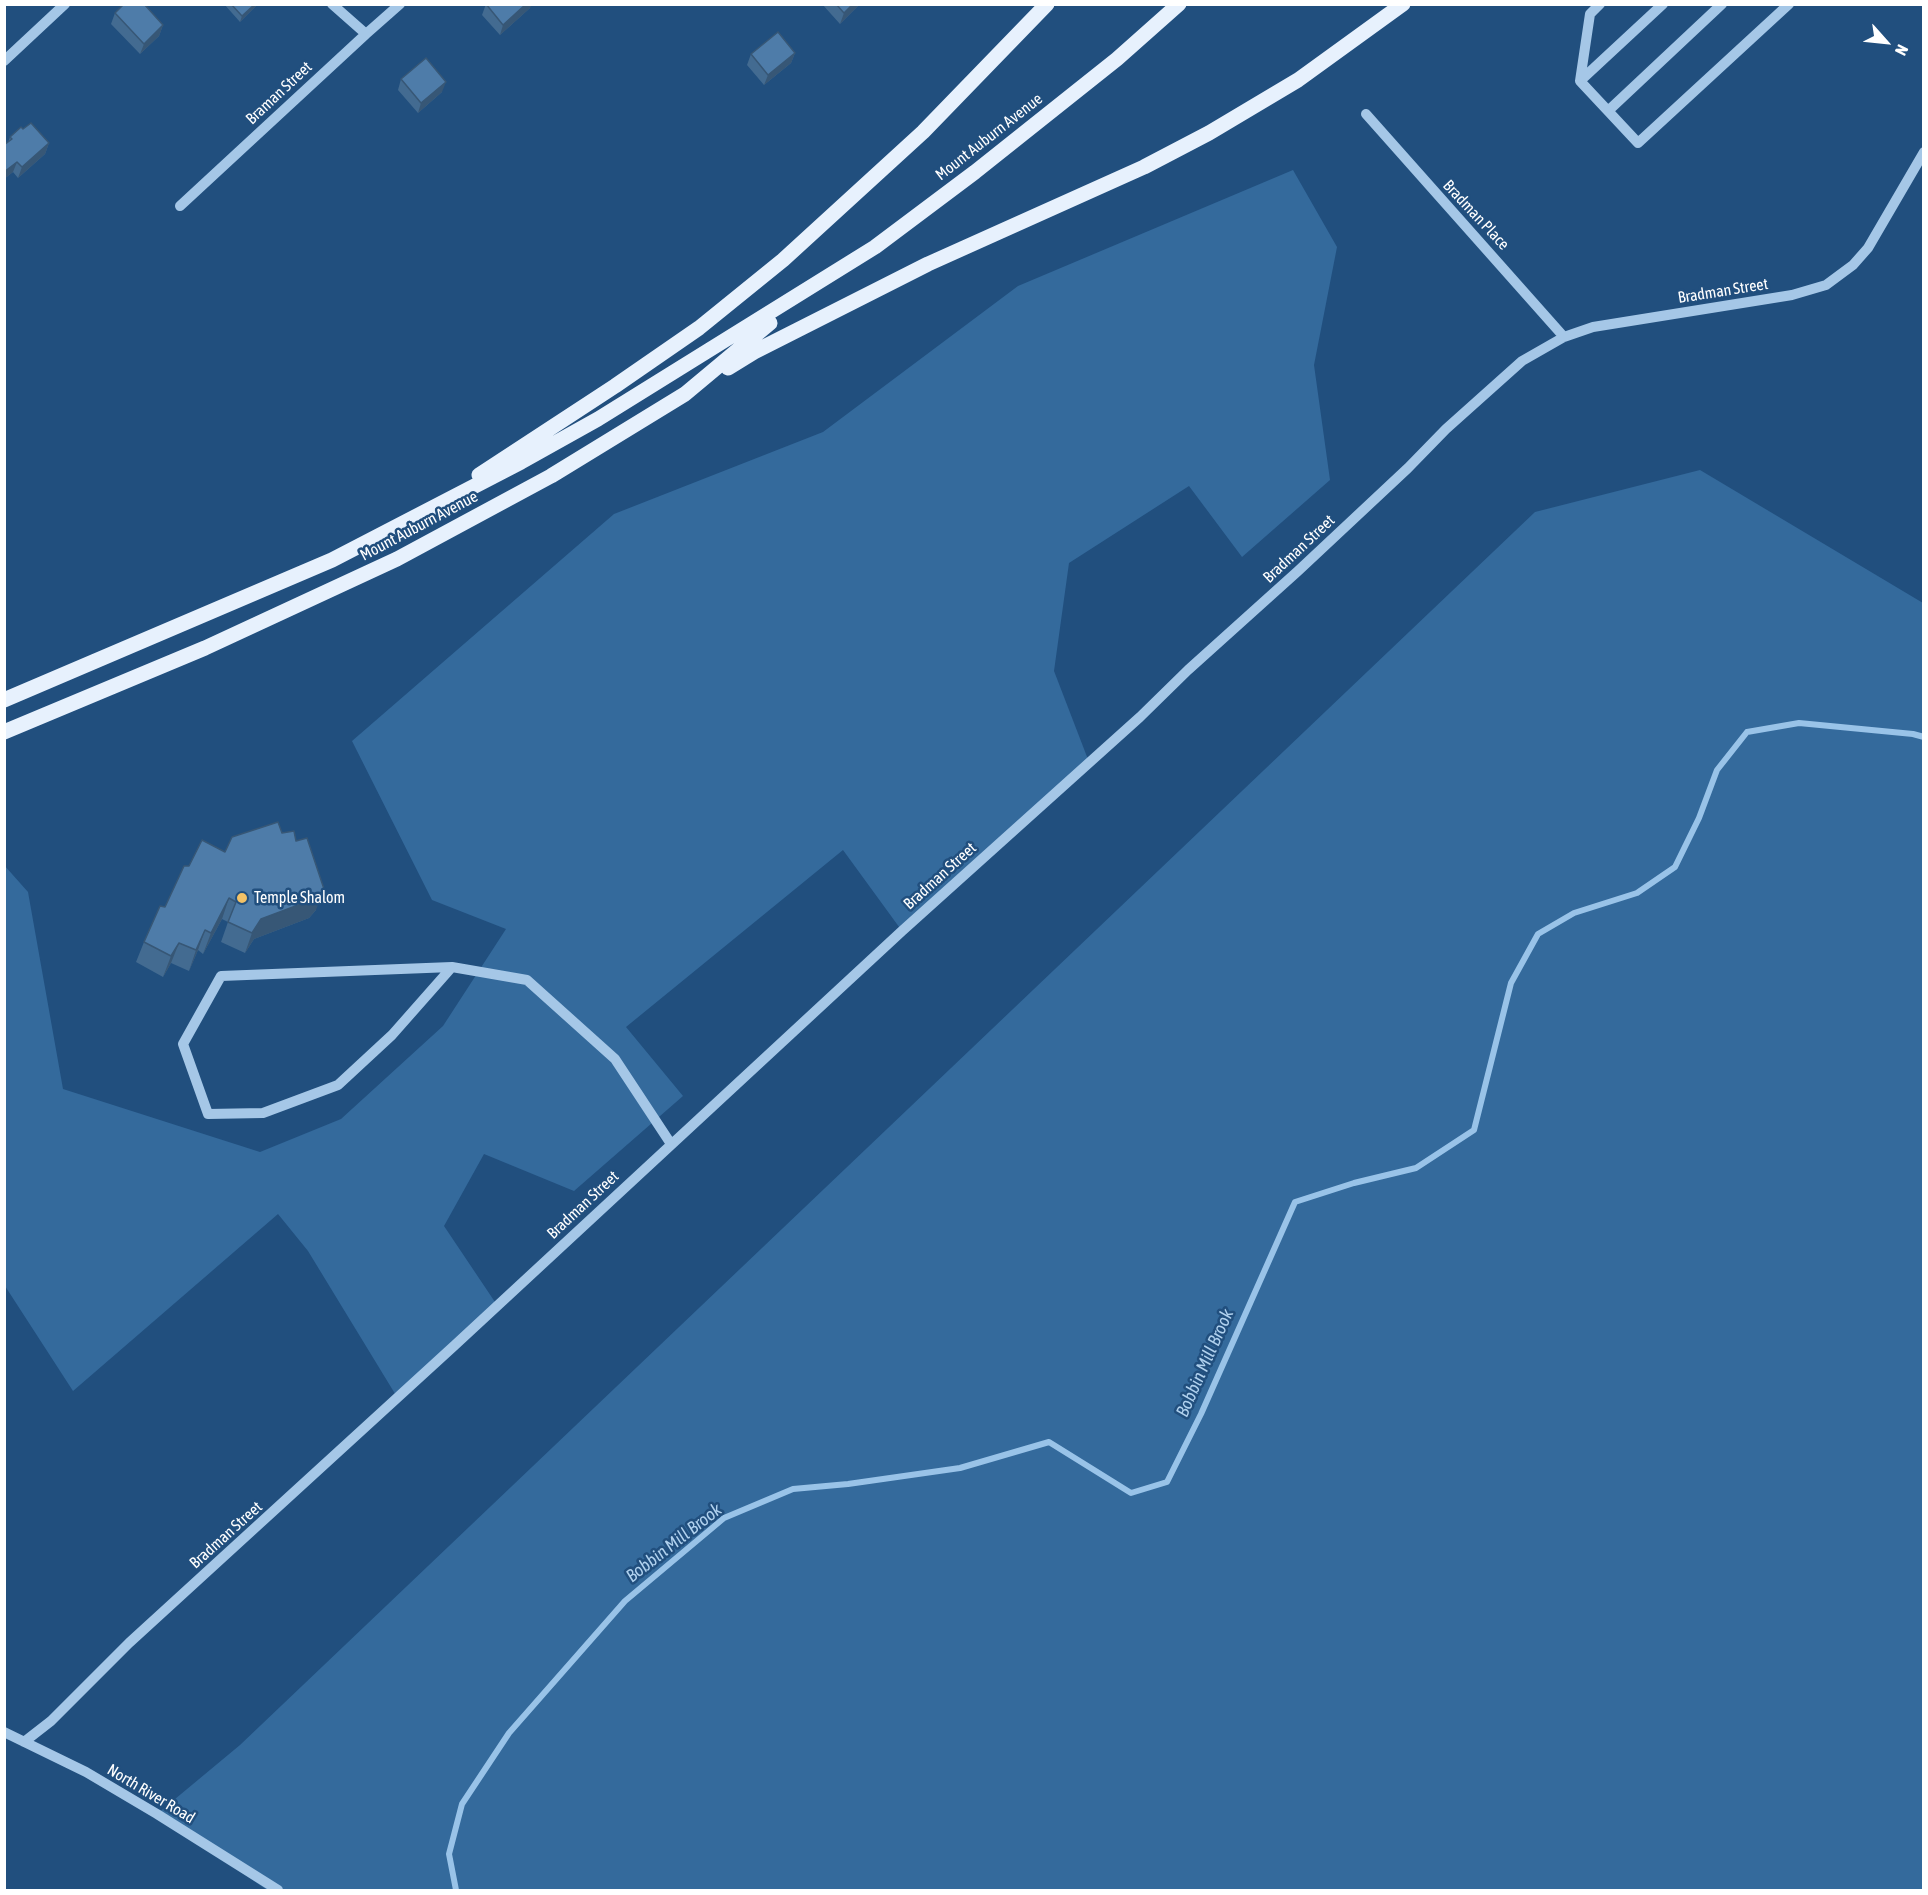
<!DOCTYPE html>
<style>
body{margin:0}
#map{position:relative;width:1928px;height:1895px;overflow:hidden;background:#214f7e;font-family:"Asap Condensed",sans-serif}
canvas{display:block}
.frame{position:absolute;inset:0;border:6px solid #fff;pointer-events:none}
.north{position:absolute;left:1856px;top:12px;width:60px;height:60px;-webkit-text-stroke:4px #214f7e;paint-order:stroke;rotate:117deg;font-size:16px;font-weight:700;line-height:24px;text-align:center;color:#fff}
.north::after{content:'';display:block;margin:auto;width:21px;height:27px;background:#fff;clip-path:polygon(50% 0,100% 100%,50% 72%,0 100%)}
</style>
<div id="map">
<canvas width="1928" height="1895"></canvas>
<div class="frame"></div>
<div class="north">N</div>
</div>
<script>
const context = document.querySelector('canvas').getContext('2d');
context.lineJoin = 'round';
function paint(path, color) { context.fillStyle = color; context.fill(path, 'evenodd'); }
const toPath = rows => new Path2D(rows.map(r => 'M' + r).join(''));
function stroke(path, color, width, dash) { context.strokeStyle = color; context.lineWidth = width; context.lineCap = dash ? 'butt' : 'round'; context.setLineDash(dash || []); context.stroke(path); }
function drawText(font, color, halo, rows, align = 'center') {
  context.font = font + ' "Asap Condensed",sans-serif'; context.lineWidth = 5; context.setLineDash([]); context.textBaseline = 'middle'; context.strokeStyle = halo; context.fillStyle = color; for (const [text, x, y, turn = 0] of rows) {
    context.save(); context.translate(x, y); context.rotate((+turn || 0) * Math.PI / 180); context.textAlign = isNaN(turn) ? turn : align; if (halo) context.strokeText(text, 0, 0); context.fillText(text, 0, 0); context.restore();
  }
}
const green = toPath([
 [1293,170,1337,247,1314,365,1330,480,1242,557,1189,486,1069,563,1054,671,1089,762,902,931,843,850,626,1027,683,1096,574,1191,484,1154,444,1226,497,1305,397,1397,308,1251,278,1214,73,1391,5,1286,4,865,28,892,63,1089,260,1152,341,1119,443,1026,506,929,432,900,352,741,614,514,823,432,1018,286],
 [1700,470,1923,603,1923,1890,267,1890,157,1814,240,1745,1535,512]
]);
const stream = toPath([
 [456,1890,449,1854,462,1804,509,1733,625,1601,724,1518,793,1489,848,1484,960,1468,1049,1442,1131,1493,1167,1482,1201,1414,1295,1202,1354,1183,1416,1168,1474,1130,1511,983,1538,934,1574,913,1637,893,1675,867,1699,818,1717,770,1747,732,1799,723,1913,734,1924,737]
]);
const minor = toPath([
 [332,4,366,34],
 [1600,4,1590,14,1580,81,1638,143,1789,4],
 [4,61,65,4],
 [1580,81,1663,4],
 [1608,111,1722,4],
 [1366,114,1564,337],
 [180,206,366,34,400,4],
 [452,967,221,976,183,1044,208,1114,263,1113,338,1085,392,1035,452,967,527,980,615,1059,671,1144],
 [4,1732,86,1772,157,1814,278,1890],
 [24,1742,51,1721,129,1643,455,1345,902,931,1140,717,1188,670,1298,571,1408,468,1446,429,1522,361,1564,337,1593,327,1792,295,1826,285,1853,265,1868,248,1924,152]
]);
const major = toPath([
 [728,368,754,352,928,264,1144,167,1209,133,1298,80,1403,4],
 [479,475,615,386,699,328,783,260,923,132,1047,4],
 [4,700,332,560,521,462,598,419,875,247,975,172,1117,59,1179,4],
 [4,732,205,648,397,559,551,476,685,394,770,323]
]);
const wall = toPath([
 [224,4,258,4,240,22],
 [486,4,530,8,500,35,482,15],
 [822,4,860,4,840,24],
 [115,13,163,25,159,36,140,54,111,24],
 [795,53,791,63,764,85,747,65,751,54],
 [401,79,442,92,418,113,398,90],
 [23,129,49,143,45,154,18,178,13,172,4,179,4,145,8,143,10,137],
 [282,833,316,910,309,918,254,939,245,953,221,942,228,922,222,919,203,954,198,950,189,971,171,963,163,977,136,962,144,942,189,866,225,852]
]);
const shadedWall = toPath([
 [255,4,258,4,240,22,242,16],
 [526,4,532,4,530,8,500,35,503,25],
 [853,4,860,4,840,24,844,13],
 [163,25,159,36,140,54,144,44],
 [795,53,791,63,764,85,768,75],
 [446,82,442,92,418,113,421,103],
 [49,143,45,154,18,178,22,167],
 [17,162,13,172,4,179,4,172],
 [324,889,316,910,309,918,254,939,245,953,252,933,261,919],
 [229,898,222,919,203,954,211,933],
 [205,930,198,950,189,971,196,950],
 [179,943,171,963,163,977,171,956]
]);
const building = toPath([
 [124,4,144,4,163,25,144,44,115,13,124,4],
 [231,4,255,4,242,16,231,4],
 [486,4,526,4,503,25,486,4],
 [836,4,853,4,844,13,836,4],
 [778,32,795,53,768,75,751,54,778,32],
 [426,58,446,82,421,103,401,79,426,58],
 [31,123,49,143,22,167,17,162,4,172,4,145,12,139,10,137,21,127,23,129,31,123],
 [278,822,282,833,294,831,296,841,307,838,324,889,317,898,261,919,252,933,228,922,236,902,229,898,211,933,205,930,196,950,179,943,171,956,144,942,160,906,165,907,184,866,189,866,202,840,225,852,232,837,278,822]
]);
const markers = [
 [242,898,6,"#f3c267"]
];
const streetNames = [
 ["Braman Street",279,93,-43],
 ["Mount Auburn Avenue",989,137,-38],
 ["Bradman Place",1476,215,47],
 ["Bradman Street",1723,291,-9],
 ["Mount Auburn Avenue",419,526,-28],
 ["Bradman Street",1299,549,-43],
 ["Bradman Street",940,876,-42],
 ["Bradman Street",583,1205,-43],
 ["Bradman Street",226,1535,-42],
 ["North River Road",151,1794,31]
];
const poiNames = [
 ["Temple Shalom",254,898]
];
const waterNames = [
 ["Bobbin Mill Brook",1205,1363,-66],
 ["Bobbin Mill Brook",674,1543,-38]
];
paint(green, '#346a9c');
stroke(stream, '#99c3e8', 6);
stroke(minor, '#a5c7e7', 10);
stroke(major, '#e7f1fd', 15);
paint(wall, '#436b91');
paint(shadedWall, '#375776');
paint(building, '#4e7ca9');
stroke(building, '#375776', 1.5);
for (const [x, y, r, color] of markers) { const dot = new Path2D(); dot.arc(x, y, r, 0, 2 * Math.PI); context.fillStyle = color; context.fill(dot); stroke(dot, '#214f7e', 2); }
drawText('16px', '#fff', '#214f7e', streetNames);
drawText('16px', '#fff', '#214f7e', poiNames, 'left');
drawText('italic 18px', '#b0d1ee', '#214f7e', waterNames);
</script>
